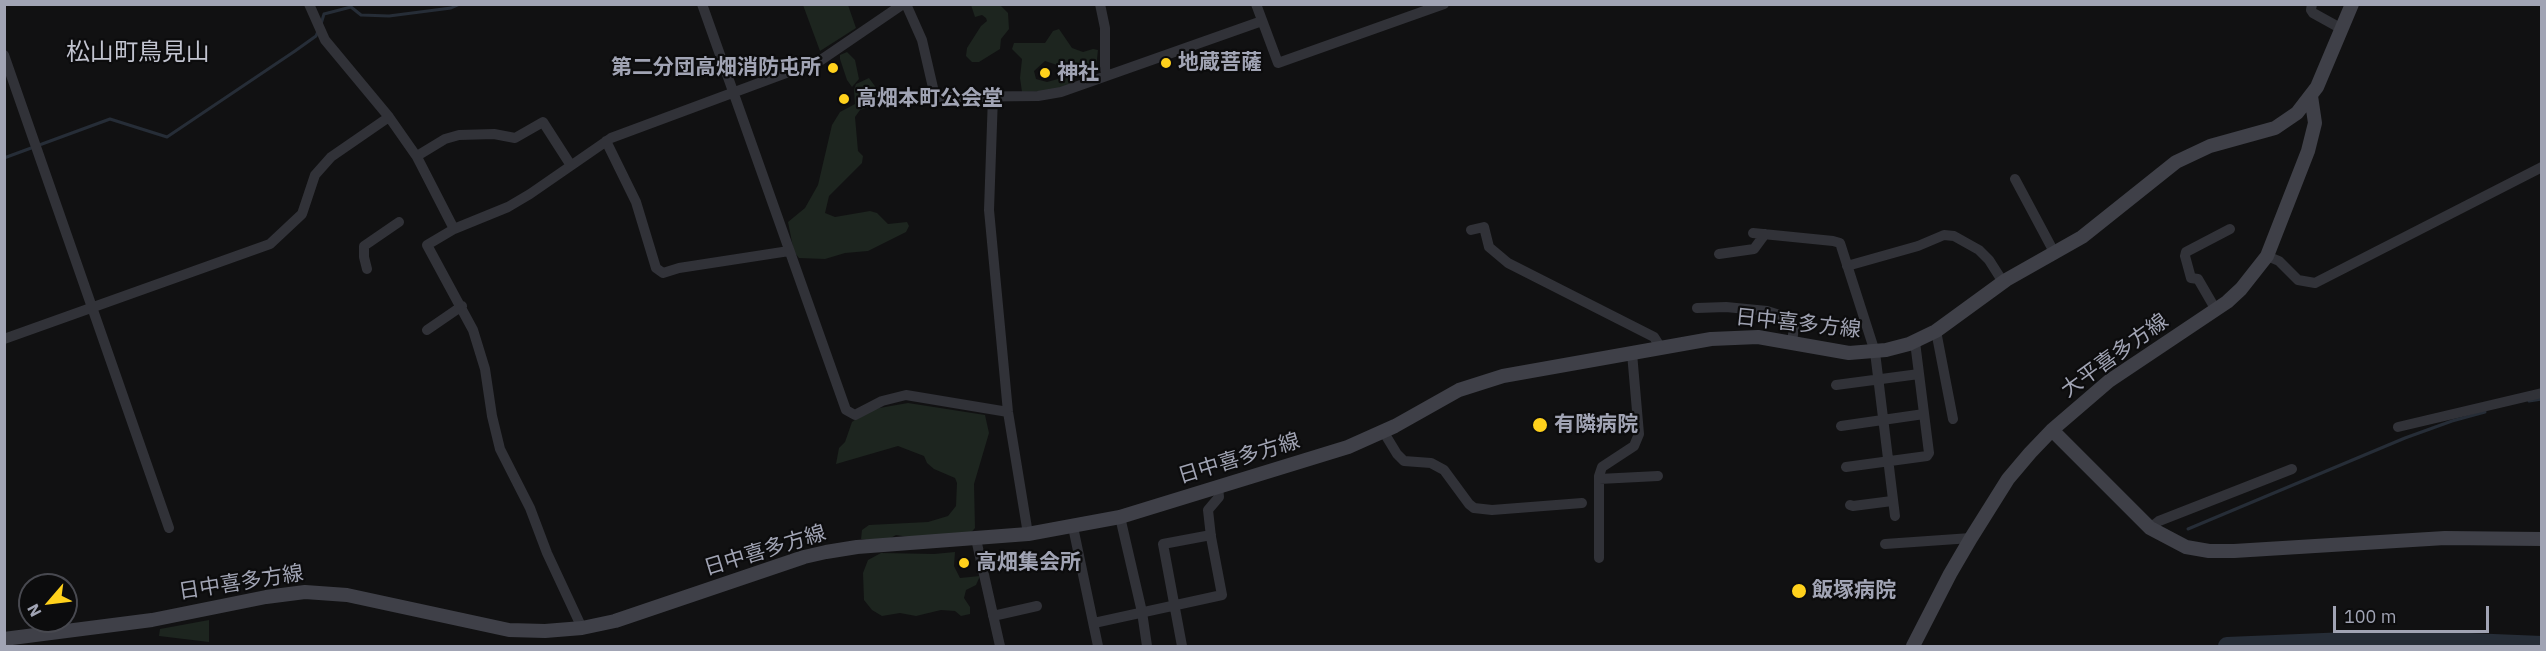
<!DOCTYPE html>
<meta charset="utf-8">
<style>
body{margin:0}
#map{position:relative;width:2546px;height:651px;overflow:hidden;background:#111112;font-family:"IBM Plex Sans",sans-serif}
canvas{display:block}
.frame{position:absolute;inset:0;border:6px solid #a1a4b4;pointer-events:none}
.north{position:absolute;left:18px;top:573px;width:60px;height:60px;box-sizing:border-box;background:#0c0c0d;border:2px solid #484950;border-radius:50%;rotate:242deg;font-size:16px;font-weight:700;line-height:24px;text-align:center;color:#a1a4b4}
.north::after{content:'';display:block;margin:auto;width:21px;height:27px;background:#ffd11c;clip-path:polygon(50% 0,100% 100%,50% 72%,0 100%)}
.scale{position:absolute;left:2333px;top:606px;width:156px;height:27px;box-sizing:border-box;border:3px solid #a1a4b4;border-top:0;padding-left:8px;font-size:18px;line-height:21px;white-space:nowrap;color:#a1a4b4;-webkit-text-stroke:4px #0c0c0d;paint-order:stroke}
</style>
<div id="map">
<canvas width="2546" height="651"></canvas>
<div class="frame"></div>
<div class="north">N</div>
<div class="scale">100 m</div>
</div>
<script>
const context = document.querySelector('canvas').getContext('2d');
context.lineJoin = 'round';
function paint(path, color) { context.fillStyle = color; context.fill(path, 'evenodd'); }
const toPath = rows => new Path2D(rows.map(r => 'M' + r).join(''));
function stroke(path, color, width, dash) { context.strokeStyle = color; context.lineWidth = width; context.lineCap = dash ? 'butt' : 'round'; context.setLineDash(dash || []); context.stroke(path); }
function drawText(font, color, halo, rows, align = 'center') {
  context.font = font + ' "IBM Plex Sans","Noto Sans JP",sans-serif'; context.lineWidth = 4.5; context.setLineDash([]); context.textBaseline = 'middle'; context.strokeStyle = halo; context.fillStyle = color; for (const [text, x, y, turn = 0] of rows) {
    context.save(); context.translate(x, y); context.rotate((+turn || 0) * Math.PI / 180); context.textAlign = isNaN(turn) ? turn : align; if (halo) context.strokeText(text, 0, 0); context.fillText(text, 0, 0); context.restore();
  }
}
const green = toPath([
 [803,5,848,5,856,28,820,51],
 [971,5,1000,5,1008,13,1009,29,1001,39,1000,49,979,62,972,62,966,56,967,48,981,26,987,21,986,18,982,15,975,17],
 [1059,29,1072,48,1083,52,1093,49,1098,50,1096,68,1086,74,1070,63,1057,65,1045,61,1034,71,1036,79,1047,82,1069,76,1073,78,1073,85,1056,91,1022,92,1020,78,1022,59,1012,49,1014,43,1045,43,1053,31],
 [847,52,855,60,859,79,852,87,847,80,840,59,840,55],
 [869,78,877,89,878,98,875,105,860,110,855,117,858,151,863,156,862,163,829,196,825,213,835,217,870,211,877,213,888,224,907,222,909,226,906,232,868,251,845,253,825,259,799,258,794,252,788,222,805,208,818,185,832,125,840,112,855,104,854,90,856,84],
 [908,403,985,415,989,433,974,484,975,528,968,536,914,538,896,535,885,541,861,539,862,530,869,525,928,522,948,516,956,506,957,483,955,478,934,469,927,463,924,456,898,446,836,464,839,448,845,442,852,422,868,410],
 [955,552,954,566,960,578,980,576,976,585,966,590,964,598,970,607,970,614,961,616,955,611,941,610,916,616,900,613,882,616,872,610,864,600,863,573,868,560,881,553,934,554],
 [209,620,209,642,159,636,160,629]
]);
const stream = toPath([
 [321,24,324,14,351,7,361,15,389,16,451,8,460,4],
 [4,158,110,119,167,137,295,51,316,36,318,31],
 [2529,401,2542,399],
 [2188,529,2405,438,2452,421,2485,412]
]);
const river = toPath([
 [2227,646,2396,639,2542,645]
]);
const street = toPath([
 [309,4,325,40,389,117,417,157,454,229],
 [702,4,846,410,855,415,882,401,906,395,1008,412],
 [906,4,922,40,934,92,939,97,1038,96,1061,92,1262,21],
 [1100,4,1105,28,1105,69,1107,75],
 [1256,4,1278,63,1444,4],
 [2312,4,2311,10,2313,13,2342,29],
 [4,55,169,528],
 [993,96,989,210,1008,412,1028,534],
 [606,141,636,202,656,268,663,273,679,268,789,251],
 [417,156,445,139,459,135,494,134,515,138,543,122,570,164],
 [2015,179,2054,252],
 [1471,230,1484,227,1489,247,1508,263,1654,337,1661,348],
 [1753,233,1833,241,1840,243,1841,246,1875,352,1895,516],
 [1719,254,1754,249,1765,234],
 [2267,256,2279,261,2298,280,2315,283,2542,167],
 [1847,266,1918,246,1944,235,1954,236,1979,250,1989,260,2003,282],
 [367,269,364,257,364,246,399,222],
 [1697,308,1726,307,1767,311,1786,317,1794,326,1792,343],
 [2216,310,2198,279,2191,278,2185,256,2186,252,2230,229],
 [427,330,462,306],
 [1936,331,1953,419],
 [4,339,270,244,302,214,315,175,331,157,389,117],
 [1836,385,1919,374],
 [1841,426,1924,414],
 [2398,427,2542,393],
 [1383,431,1397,454,1404,461,1431,463,1444,470,1469,504,1474,508,1492,510,1582,503],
 [1846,467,1927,456,1929,453,1915,342],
 [1599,479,1658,476],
 [1850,505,1853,506,1892,501],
 [1120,517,1142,612,1147,646],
 [1073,527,1098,646],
 [2150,528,2159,521,2292,469],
 [976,539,1000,646],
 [1885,544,1971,538],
 [1599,558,1599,476,1602,467,1634,446,1639,434,1632,353],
 [993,616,1037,606],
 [1094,623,1222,595,1211,537,1208,510,1219,497,1218,487],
 [582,628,547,553,530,508,500,449,492,416,485,369,473,330,427,245,454,229,508,207,530,194,611,138,821,60,903,4],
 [1182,646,1163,544,1211,535]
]);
const secondary = toPath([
 [2052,430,2150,528,2186,547,2209,551,2234,551,2445,538,2542,539],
 [4,639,152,620,266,597,305,592,347,595,509,630,545,631,582,628,615,621,804,557,826,552,857,547,1028,534,1120,517,1348,447,1395,426,1459,390,1503,376,1711,339,1758,337,1849,353,1886,350,1909,344,1936,331,2006,280,2082,237,2176,162,2210,146,2275,128,2297,113,2317,87,2352,4],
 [1913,646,1950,574,1971,538,2008,479,2030,453,2052,430,2109,381,2227,302,2241,289,2267,256,2308,151,2315,123,2311,96]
]);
const markers = [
 [1166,63,6,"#ffd11c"],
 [833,68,6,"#ffd11c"],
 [1045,73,6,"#ffd11c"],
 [844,99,6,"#ffd11c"],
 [1540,425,8,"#ffd11c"],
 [964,563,6,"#ffd11c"],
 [1799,591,8,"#ffd11c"]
];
const poiNames = [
 ["地蔵菩薩",1178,63],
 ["第二分団高畑消防屯所",821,68,"right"],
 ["神社",1057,73],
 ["高畑本町公会堂",856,99],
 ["有隣病院",1554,425],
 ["高畑集会所",976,563],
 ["飯塚病院",1812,591]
];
const streetNames = [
 ["日中喜多方線",1798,324,6],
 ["大平喜多方線",2115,356,-36],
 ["日中喜多方線",1239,459,-17],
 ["日中喜多方線",765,551,-17],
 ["日中喜多方線",241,583,-9]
];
const quarterNames = [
 ["松山町鳥見山",138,53]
];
paint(green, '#1d251f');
stroke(stream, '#262d37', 3);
stroke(river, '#262d37', 18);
stroke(street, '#313238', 10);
stroke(secondary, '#3f4048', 14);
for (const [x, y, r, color] of markers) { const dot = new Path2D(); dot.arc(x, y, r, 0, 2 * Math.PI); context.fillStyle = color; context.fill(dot); stroke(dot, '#0c0c0d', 2); }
drawText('bold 21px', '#a1a4b4', '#0c0c0d', poiNames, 'left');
drawText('21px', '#a1a4b4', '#0c0c0d', streetNames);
drawText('24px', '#c2c4d0', '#0c0c0d', quarterNames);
</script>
